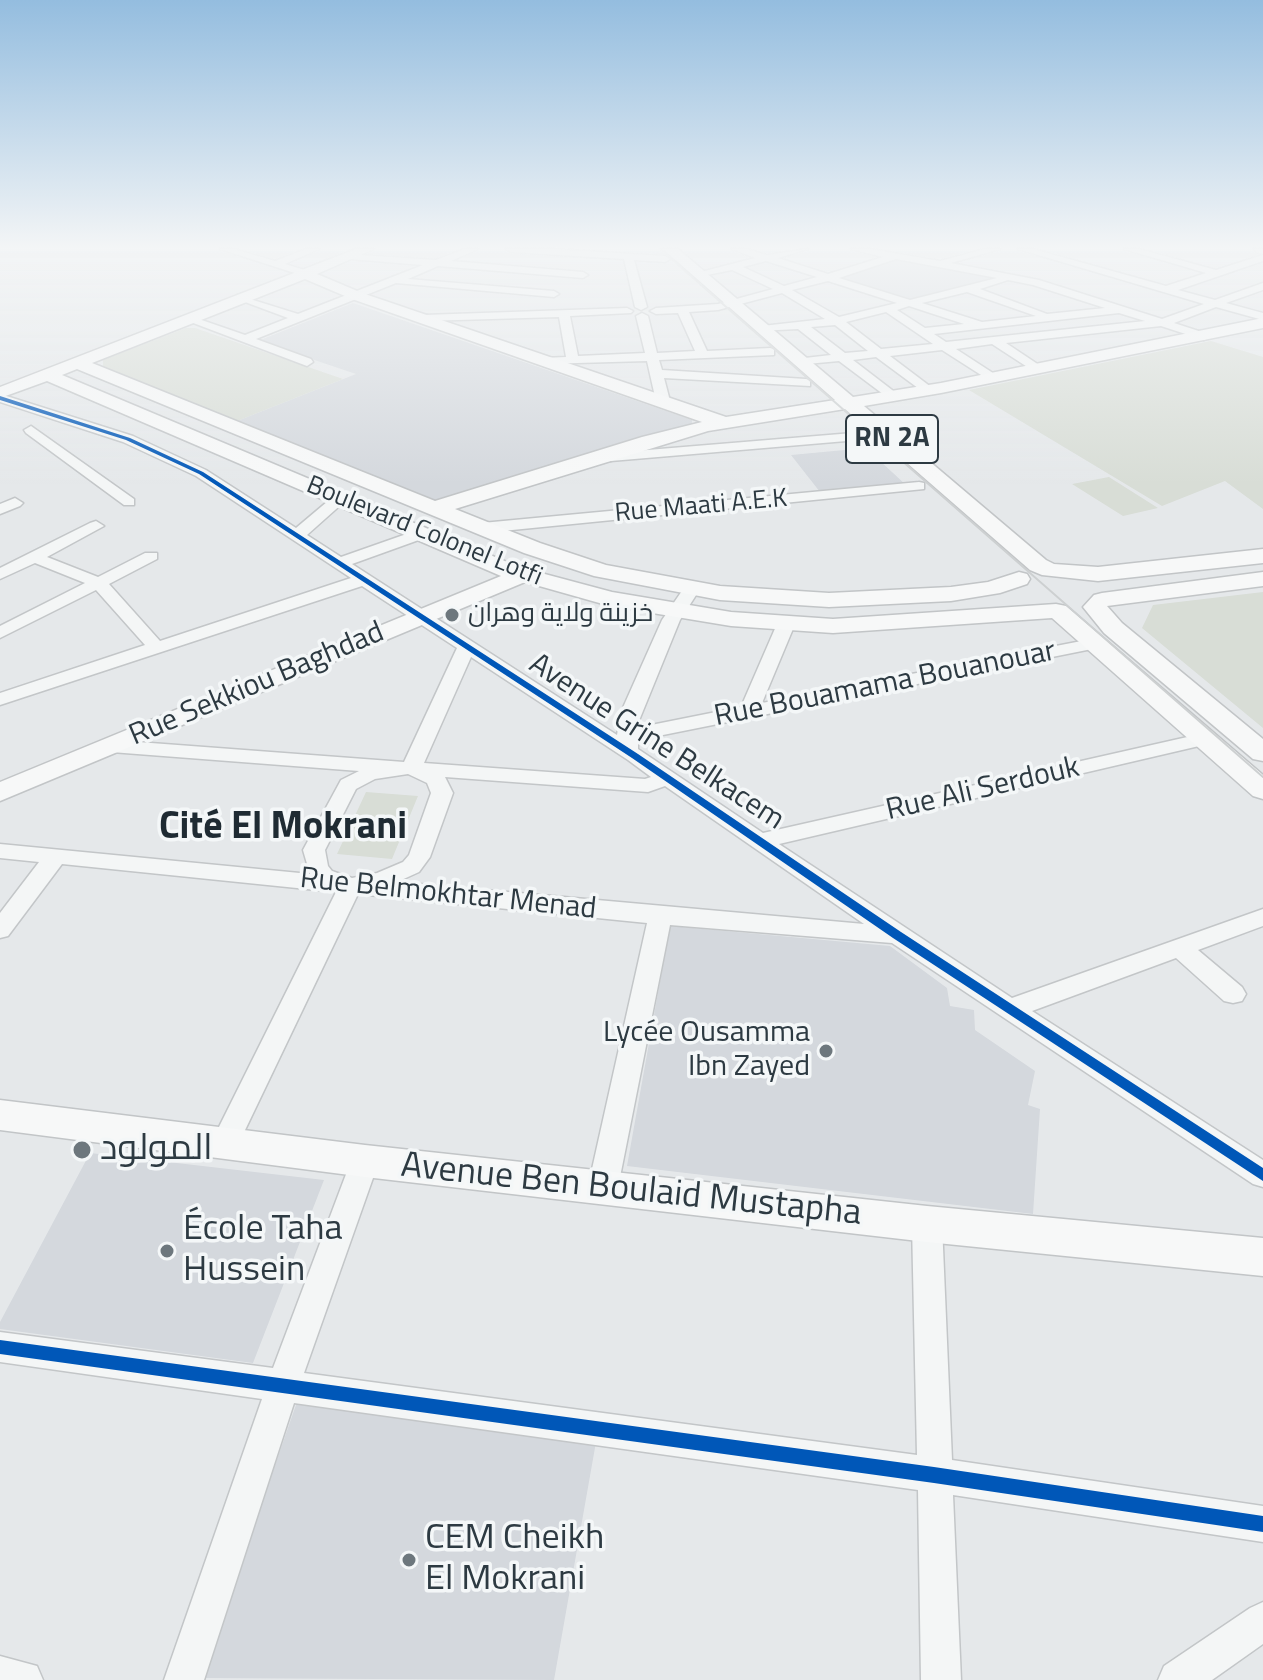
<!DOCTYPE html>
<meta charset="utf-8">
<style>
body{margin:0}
canvas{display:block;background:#e5e8ea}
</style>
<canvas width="1263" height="1680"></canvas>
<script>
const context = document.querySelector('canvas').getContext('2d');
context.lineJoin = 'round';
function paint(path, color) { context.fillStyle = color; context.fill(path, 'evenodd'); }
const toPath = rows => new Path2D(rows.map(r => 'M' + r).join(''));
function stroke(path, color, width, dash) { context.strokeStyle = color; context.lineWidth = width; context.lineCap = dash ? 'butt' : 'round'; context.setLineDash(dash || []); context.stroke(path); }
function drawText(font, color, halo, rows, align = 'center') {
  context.font = font + ' "Titillium Web",Cairo,sans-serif'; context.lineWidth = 7; context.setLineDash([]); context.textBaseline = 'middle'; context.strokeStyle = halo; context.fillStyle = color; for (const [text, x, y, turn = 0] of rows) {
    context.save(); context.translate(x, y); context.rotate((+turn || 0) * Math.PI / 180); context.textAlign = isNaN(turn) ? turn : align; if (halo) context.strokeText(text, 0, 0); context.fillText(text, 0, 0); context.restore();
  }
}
const built = toPath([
 [897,256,1013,278,913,302,828,278],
 [353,303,692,420,692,424,453,498,433,500,237,421,356,374,258,341],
 [866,448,906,485,820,492,791,455],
 [670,926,890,946,947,988,950,1006,974,1010,975,1030,1035,1071,1028,1105,1040,1109,1033,1214,627,1166],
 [90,1153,324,1180,253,1363,0,1329,0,1322],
 [297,1402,596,1442,554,1680,201,1678]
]);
const green = toPath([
 [186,328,195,328,343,379,237,421,103,367,103,360],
 [1211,341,1263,357,1263,509,1225,481,1162,506,969,390],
 [1109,477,1158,508,1123,516,1072,484],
 [1263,592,1263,728,1142,628,1153,605],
 [366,792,418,796,392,859,337,854]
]);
const minor = toPath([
 [220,249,234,249,275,261,306,249,319,249,285,264,308,271,308,275,304,276,220,249],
 [465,249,478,249,451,261,583,272,588,275,583,278,438,266,408,279,554,291,559,294,554,297,396,283,256,339,311,359,313,362,307,366,180,318,190,316,245,335,288,318,237,299,237,295,298,314,423,265,349,259,345,258,345,254,436,260,465,249],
 [506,249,552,249,665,256,670,259,665,262,634,260,647,307,641,310,635,307,624,259,511,252,506,249],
 [732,249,746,249,767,255,808,249,778,258,828,274,883,257,851,249,870,249,940,261,985,249,1000,249,951,263,1039,280,1162,319,1204,304,1018,249,1033,249,1166,286,1206,273,1124,249,1139,249,1216,270,1263,255,1263,261,1178,290,1215,300,1263,283,1263,290,1226,303,1263,313,1263,320,1216,307,1174,323,1208,334,1208,338,1204,340,1161,326,1006,343,1039,365,1039,371,1035,372,992,344,956,349,996,375,996,381,992,382,942,350,890,356,931,387,931,393,926,394,876,357,853,360,896,393,896,399,891,400,839,361,796,365,796,359,831,355,798,329,758,331,756,329,762,326,825,319,782,293,718,310,689,312,707,351,770,348,774,349,774,355,659,360,662,370,806,379,810,380,810,386,664,378,670,401,663,405,656,401,647,361,542,364,542,358,566,357,559,317,424,321,418,318,424,315,627,308,633,311,631,313,570,316,578,356,645,353,636,316,642,313,648,316,657,353,695,351,678,313,656,314,650,311,656,308,718,304,773,289,732,270,697,277,697,273,755,258,732,249],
 [896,259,997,278,910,300,839,278,896,259],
 [766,261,817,277,784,286,743,267,766,261],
 [1008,280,1033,285,1105,308,1047,314,980,289,1008,280],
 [828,281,897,303,839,317,792,290,828,281],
 [967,292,1036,316,982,322,922,303,967,292],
 [909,306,964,324,925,328,897,310,909,306],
 [886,312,933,344,881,349,846,322,886,312],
 [1119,313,1145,321,946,342,934,334,1119,313],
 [835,325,868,351,845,353,811,327,835,325],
 [0,394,133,436,206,470,296,528,334,496,344,496,344,502,307,535,341,557,415,531,427,531,427,537,352,564,617,735,621,712,662,620,686,585,692,584,700,589,680,620,636,728,741,707,777,624,786,619,795,624,762,703,1097,638,1103,639,1106,643,1097,648,638,740,638,749,763,833,1205,733,1212,735,1215,739,1212,743,779,844,1012,998,1263,909,1263,926,1198,950,1242,987,1246,994,1242,1001,1233,1003,1224,1001,1176,958,1032,1011,1263,1160,1263,1187,1253,1184,892,943,670,925,618,1187,613,1196,603,1199,593,1196,588,1187,647,923,358,894,235,1151,225,1155,215,1151,211,1143,336,892,62,864,8,936,0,938,0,913,39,862,0,858,0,844,310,874,303,850,341,780,359,771,111,752,101,746,111,740,404,762,457,648,362,586,0,705,0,693,145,645,96,590,0,638,0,626,85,583,35,563,0,579,0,568,90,523,96,521,104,526,47,557,98,577,145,553,157,553,157,559,109,584,160,641,351,578,196,476,123,442,0,402,0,394],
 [471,657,628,760,651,777,645,779,424,763,471,657],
 [408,774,427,783,431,793,409,855,403,862,377,873,352,878,332,871,328,866,325,850,356,789,375,779,408,774],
 [445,777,648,792,665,786,864,924,397,882,419,872,430,857,453,793,445,777],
 [31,426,134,499,134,505,124,505,26,433,24,430,31,426],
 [865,432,872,436,870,439,599,462,592,458,599,454,865,432],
 [919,482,924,483,924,489,482,533,474,528,482,523,919,482],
 [15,498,23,503,20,506,0,514,0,504,15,498],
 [365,1149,375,1153,379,1161,304,1373,917,1455,912,1224,916,1215,927,1211,938,1215,942,1224,952,1460,1263,1506,1263,1542,953,1495,961,1680,921,1680,918,1490,294,1403,204,1680,164,1680,262,1399,0,1362,0,1332,273,1368,351,1161,355,1153,365,1149],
 [1263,1602,1263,1644,1212,1680,1158,1680,1164,1666,1250,1608,1263,1602],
 [0,1656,37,1666,43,1680,0,1680,0,1656]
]);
const major = toPath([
 [356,249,374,249,317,274,362,293,726,417,835,400,663,249,678,249,853,397,941,383,1263,318,1263,328,941,393,864,406,1046,560,1054,564,1098,567,1263,549,1263,563,1098,581,1042,575,1030,570,845,409,708,431,455,509,540,543,606,565,720,586,829,593,951,587,988,582,1019,572,1027,574,1030,579,1027,584,1000,593,951,601,829,607,720,600,594,576,524,553,77,369,62,375,514,565,538,567,541,573,612,592,731,612,833,619,1056,604,1066,606,1263,775,1263,799,1253,796,1052,618,833,633,731,626,610,606,525,582,0,801,0,782,501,576,47,381,0,398,0,387,356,249],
 [305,279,352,299,702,422,642,437,435,501,92,363,305,279],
 [1254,249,1263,249,1263,254,1256,252,1254,249],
 [1263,572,1263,586,1107,606,1122,623,1263,739,1263,761,1253,759,1104,633,1083,607,1094,595,1102,593,1263,572],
 [0,1100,365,1145,927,1206,1263,1238,1263,1276,927,1242,365,1177,0,1130,0,1100]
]);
const tram = toPath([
 [660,249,1263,777]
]);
const cycleway = toPath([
 [0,396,130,438,203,472,638,754,901,932,1263,1168,1263,1181,893,938,632,758,199,474,126,440,0,400,0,396],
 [0,1340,934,1467,1263,1516,1263,1532,934,1483,0,1354,0,1340]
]);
const markers = [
 [452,615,8,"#6d777d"],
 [826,1051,8,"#6d777d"],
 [82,1150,10,"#6d777d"],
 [167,1251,8,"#6d777d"],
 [409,1560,8,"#6d777d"]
];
const farStreetnames = [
 ["Rue Maati A.E.K",701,507,-5],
 ["Boulevard Colonel Lotfi",424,532,22]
];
const farPoinames = [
 ["خزينة ولاية وهران",468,615]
];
const shields = [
 [892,439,92]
];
const shieldNames = [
 ["RN 2A",892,439]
];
const streetNames = [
 ["Rue Sekkiou Baghdad",257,685,-23],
 ["Rue Bouamama Bouanouar",885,685,-11],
 ["Avenue Grine Belkacem",656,743,33],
 ["Rue Ali Serdouk",983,790,-13],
 ["Rue Belmokhtar Menad",448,895,6]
];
const poiNames = [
 ["Lycée Ousamma",810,1034],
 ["Ibn Zayed",810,1068]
];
const nearPoinames = [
 ["المولود",100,1150],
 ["École Taha",183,1230],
 ["Hussein",183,1271],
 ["CEM Cheikh",425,1539],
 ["El Mokrani",425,1580]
];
const nearStreetnames = [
 ["Avenue Ben Boulaid Mustapha",631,1191,6]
];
const districtNames = [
 ["Cité El Mokrani",283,829]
];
paint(built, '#d4d8dd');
paint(green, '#d8ddd6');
stroke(minor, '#c3c6c8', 3);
stroke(major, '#c2c5c7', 3);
paint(minor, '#f4f6f6');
paint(major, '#f7f8f8');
stroke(tram, '#cdd0d1', 2);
paint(cycleway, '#0057b8');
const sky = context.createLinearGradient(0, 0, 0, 484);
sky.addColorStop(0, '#94bddf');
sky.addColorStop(0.51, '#f3f5f6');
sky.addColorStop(1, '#f3f5f600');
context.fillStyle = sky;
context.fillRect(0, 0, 1263, 484);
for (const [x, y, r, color] of markers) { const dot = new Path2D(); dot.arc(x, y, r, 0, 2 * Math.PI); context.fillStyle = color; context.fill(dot); stroke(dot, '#f4f7f8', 3); }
drawText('26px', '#2d3a42', '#f4f7f8', farStreetnames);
drawText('26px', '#2d3a42', '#f4f7f8', farPoinames, 'left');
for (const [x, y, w] of shields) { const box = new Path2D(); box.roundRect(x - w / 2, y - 24, w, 48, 6); context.fillStyle = '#f4f7f8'; context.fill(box); stroke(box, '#2d3a42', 2); }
drawText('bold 28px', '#2d3a42', null, shieldNames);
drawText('30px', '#2d3a42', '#f4f7f8', streetNames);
drawText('30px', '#2d3a42', '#f4f7f8', poiNames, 'right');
drawText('36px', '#2d3a42', '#f4f7f8', nearPoinames, 'left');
drawText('36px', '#2d3a42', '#f4f7f8', nearStreetnames);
drawText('bold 38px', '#1f2b33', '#f4f7f8', districtNames);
</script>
